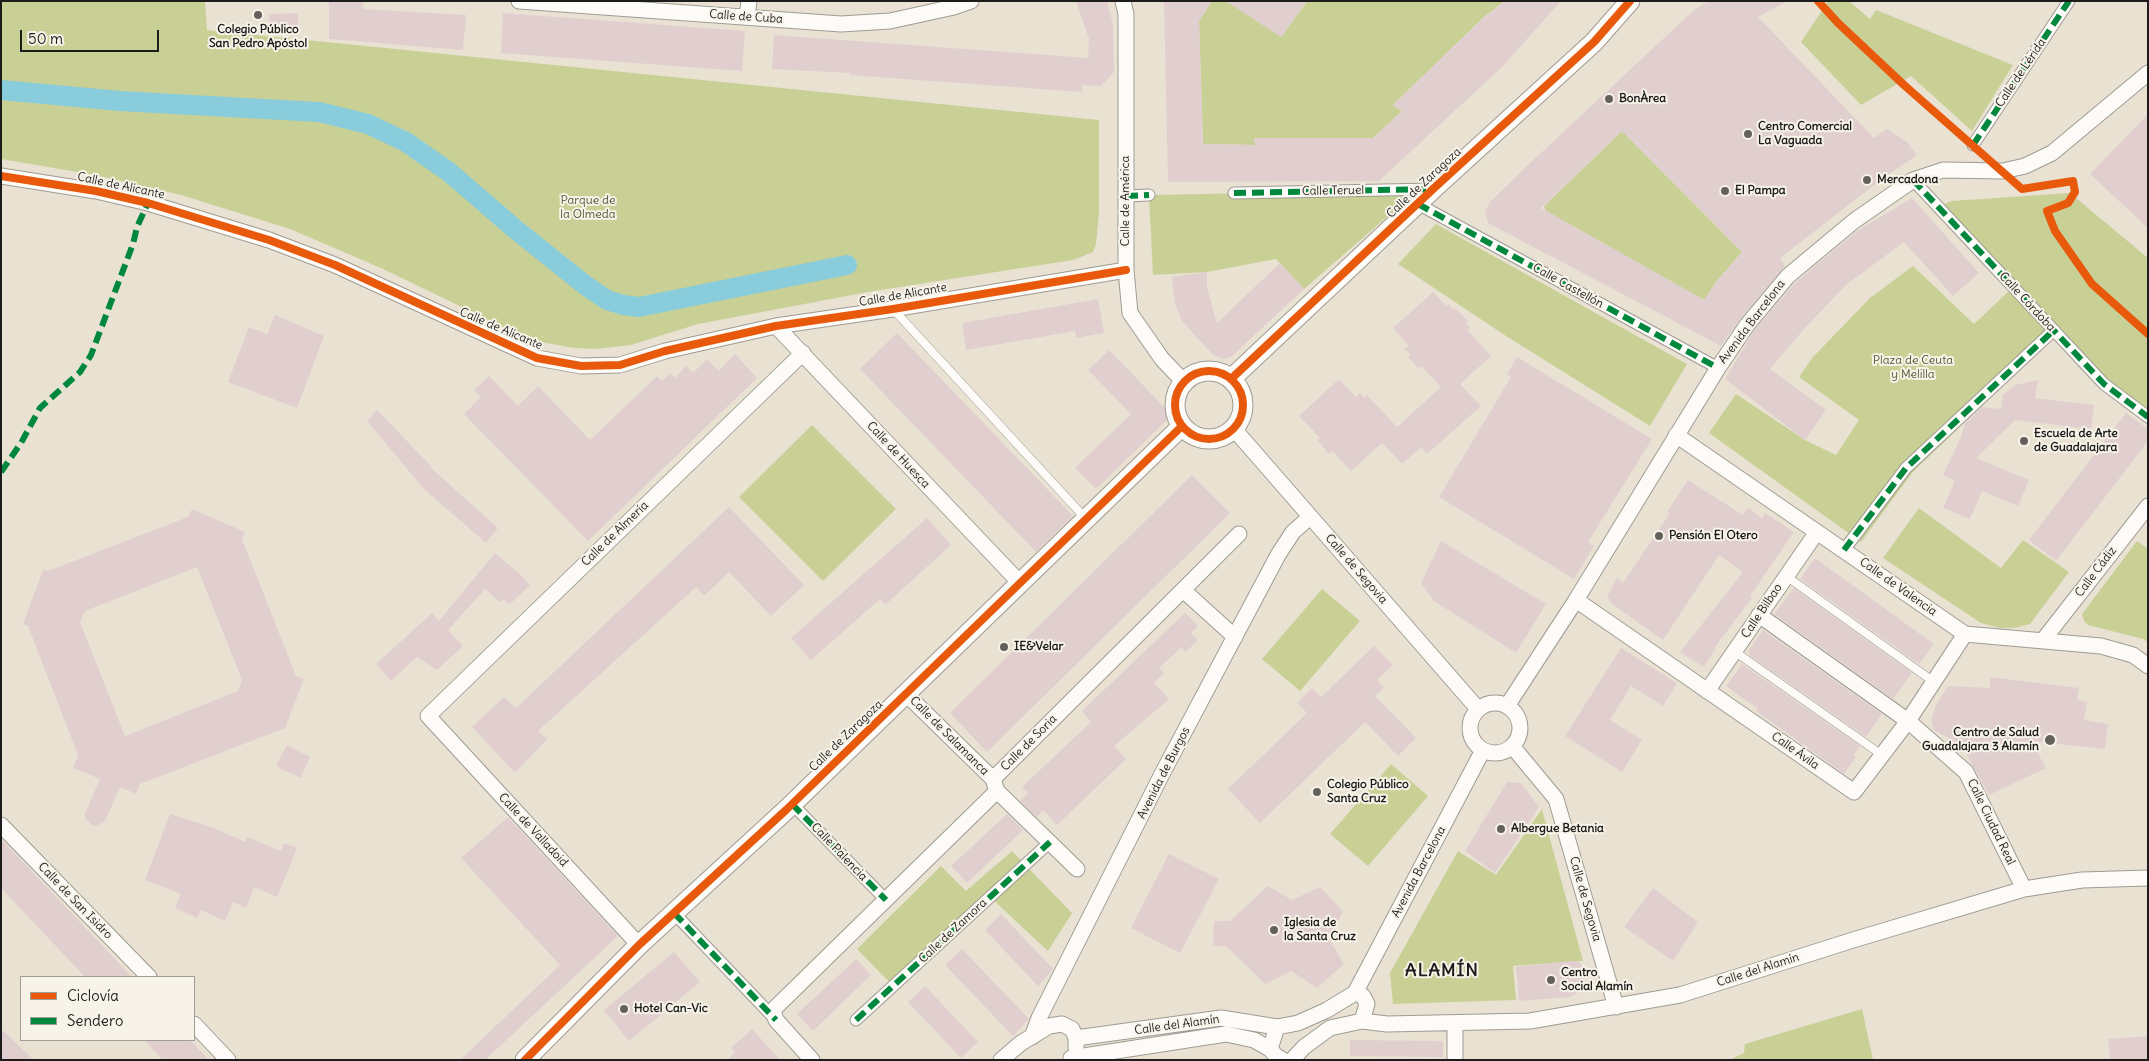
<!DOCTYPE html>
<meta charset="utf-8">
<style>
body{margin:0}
#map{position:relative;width:2149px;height:1061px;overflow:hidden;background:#e9e2d3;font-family:Delius,sans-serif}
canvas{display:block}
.frame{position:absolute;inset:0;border:2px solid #1c1c1c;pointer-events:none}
.legend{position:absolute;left:20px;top:976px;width:175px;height:65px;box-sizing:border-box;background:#f7f3e8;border:1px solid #9f9d96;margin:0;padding:6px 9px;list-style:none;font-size:15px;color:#1c1c1c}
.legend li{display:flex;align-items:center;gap:10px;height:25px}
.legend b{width:25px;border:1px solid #9f9d96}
.scale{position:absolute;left:20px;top:30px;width:139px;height:22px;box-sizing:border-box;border:2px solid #1c1c1c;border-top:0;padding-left:6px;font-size:15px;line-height:18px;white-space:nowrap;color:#1c1c1c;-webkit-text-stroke:4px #f7f3e8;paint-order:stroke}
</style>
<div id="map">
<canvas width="2149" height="1061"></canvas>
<div class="frame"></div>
<ul class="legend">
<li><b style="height:6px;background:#e8590c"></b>Ciclovía</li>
<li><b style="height:6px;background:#00873e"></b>Sendero</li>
</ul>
<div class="scale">50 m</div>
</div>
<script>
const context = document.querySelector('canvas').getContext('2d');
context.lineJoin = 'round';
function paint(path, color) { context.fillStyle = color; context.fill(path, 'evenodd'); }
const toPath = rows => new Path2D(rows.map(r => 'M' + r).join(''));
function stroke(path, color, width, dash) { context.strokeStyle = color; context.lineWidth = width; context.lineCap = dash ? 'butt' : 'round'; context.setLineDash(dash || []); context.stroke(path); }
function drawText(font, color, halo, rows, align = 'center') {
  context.font = font + ' Delius,sans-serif'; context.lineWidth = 4; context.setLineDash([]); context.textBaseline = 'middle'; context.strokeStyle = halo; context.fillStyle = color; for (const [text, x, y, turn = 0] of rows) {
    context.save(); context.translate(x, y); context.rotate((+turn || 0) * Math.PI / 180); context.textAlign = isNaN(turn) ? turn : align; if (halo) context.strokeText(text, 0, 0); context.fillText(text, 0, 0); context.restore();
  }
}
const green = toPath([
 [1,1,205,1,207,30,1099,120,1099,213,1096,244,1093,252,1073,260,868,292,698,324,631,345,596,349,574,348,530,340,381,268,290,229,181,195,95,175,1,159],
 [1212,1,1227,1,1282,36,1307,1,1505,1,1484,17,1393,105,1388,102,1402,111,1373,138,1255,138,1255,145,1203,144,1199,21],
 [1826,1,1849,1,1870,19,1876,10,2013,65,1972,131,1911,76,1861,105,1801,42,1827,3],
 [1622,131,1742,252,1716,282,1704,300,1546,211,1544,206],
 [1418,190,1304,289,1276,259,1207,272,1153,275,1149,195],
 [2070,193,2148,258,2148,411,2099,372,1946,210,1944,204,1951,201],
 [1436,224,1687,364,1650,426,1506,336,1398,264],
 [1913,266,1974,324,2011,289,2052,338,1913,472,1861,542,1709,433,1736,394,1805,440,1836,455,1859,420,1799,377,1813,357,1870,298],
 [812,425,896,509,823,581,739,497],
 [1919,508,2001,568,2023,540,2069,572,2030,624,2015,628,2000,628,1981,623,1883,558],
 [2137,541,2148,549,2148,642,2143,639,2088,625,2084,621,2082,614],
 [1322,589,1360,621,1300,691,1262,659],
 [1391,764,1428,796,1368,866,1330,834],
 [1542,809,1583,961,1513,966,1516,1000,1393,1004,1390,973,1458,851,1496,875],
 [1012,851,1072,913,1048,951,990,897,895,988,857,949,941,866,966,891],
 [1862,1009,1873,1060,1729,1060,1744,1053,1745,1044]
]);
const canal = toPath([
 [1,90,120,101,319,112,368,124,406,142,449,172,515,229,585,285,607,300,623,305,639,307,847,265]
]);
const building = toPath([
 [329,1,363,1,363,9,466,15,463,50,329,39],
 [1076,1,1107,1,1113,24,1114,72,1101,86,1083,85,1082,92,849,75,850,73,772,69,774,35,1088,58,1089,39],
 [1164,1,1212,1,1199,21,1203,144,1255,145,1254,138,1373,138,1402,111,1393,105,1484,17,1505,1,1561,1,1502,67,1379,181,1168,182],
 [1226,1,1307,1,1281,37],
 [1709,1,1788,1,1758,17,1874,138,1887,129,1907,142,1917,155,1882,179,1780,258,1785,266,1740,319,1721,346,1488,223,1485,212,1490,202,1528,165,1694,10],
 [1622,131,1742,252,1716,282,1704,300,1541,208],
 [298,13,298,31,269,31,269,14],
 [503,13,745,31,742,71,501,53],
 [2148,114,2148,228,2090,174],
 [1912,198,1979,273,1953,296,1904,242,1846,285,1805,328,1770,369,1826,410,1805,440,1725,379,1754,331,1795,283,1857,231],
 [1280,263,1304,289,1231,357,1224,359,1213,355,1182,321,1175,304,1172,277,1207,272,1207,288,1217,323],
 [1433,292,1446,306,1448,304,1454,310,1456,308,1468,321,1466,323,1470,327,1467,330,1491,356,1460,384,1481,406,1427,454,1421,447,1402,464,1382,443,1351,471,1332,451,1329,454,1317,440,1320,438,1299,416,1339,379,1356,397,1360,393,1364,398,1367,395,1397,427,1441,387,1421,366,1418,368,1408,357,1410,354,1405,349,1409,346,1393,328],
 [1098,299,1104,333,1076,338,1075,331,966,350,962,323],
 [275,315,324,336,297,408,228,382,249,327,267,334],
 [897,333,1073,516,1036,552,860,369],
 [1109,350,1172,415,1096,489,1075,468,1131,414,1088,370],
 [735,354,757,378,588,541,464,414,481,397,474,390,489,376,518,406,538,386,590,440,657,376,662,381,670,373,675,378,686,366,693,373,707,359,719,371],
 [1517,357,1652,439,1588,542,1594,546,1574,579,1439,497,1511,377,1507,374],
 [2038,380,2035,398,2094,405,2091,429,2015,420,1976,458,2029,480,2018,506,1982,491,1970,519,1943,508,1955,481,1943,475,1961,437,1965,423,1982,407,2001,409,2003,395,2015,385],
 [377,410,431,466,430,467,498,528,486,543,424,489,367,421],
 [2126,413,2148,429,2148,441,2056,561,2029,540],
 [1192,475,1230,513,987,752,950,713],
 [1688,480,1743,515,1748,508,1762,518,1765,513,1794,532,1750,596,1752,598,1715,647,1716,648,1704,667,1680,652,1743,572,1719,555,1663,640,1612,604,1607,597,1617,578,1623,583,1670,513,1667,512],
 [729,507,804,585,771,616,729,572,704,596,696,587,538,731,547,739,515,773,472,727,504,697,516,708],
 [192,509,245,532,242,539,296,676,304,679,285,728,140,784,136,794,120,787,105,821,97,826,91,825,84,816,100,779,73,768,78,755,28,626,23,624,43,570,48,571,188,517],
 [197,567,242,680,238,691,125,736,80,622,85,611],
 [927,518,951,545,885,605,880,599,811,660,791,638],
 [1441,541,1546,604,1516,653,1434,601,1421,583],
 [495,553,521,575,530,585,509,605,504,600,500,602,485,589,448,630,463,646,437,670,417,657,391,681,376,664,432,613,439,621],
 [1815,558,1934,644,1919,664,1800,579],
 [1794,588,1912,673,1893,699,1774,614],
 [1185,613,1198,626,1191,633,1198,640,1186,652,1181,648,1159,668,1164,673,1154,683,1169,699,1114,746,1126,759,1057,825,1043,810,1037,817,1020,801,1028,793,1022,787,1091,722,1082,711],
 [1763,630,1882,714,1866,737,1749,655,1750,653,1748,651],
 [1374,646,1393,665,1377,680,1384,688,1375,696,1416,738,1398,756,1365,722,1260,823,1228,789,1307,713,1297,703,1312,688,1321,697],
 [1621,648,1677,683,1663,706,1631,686,1610,720,1642,740,1622,772,1565,736],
 [1742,664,1860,746,1853,755,1856,757,1844,774,1756,711,1758,709,1726,686],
 [1990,677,2079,688,2077,699,2087,703,2084,720,2108,724,2105,749,2031,741,2046,768,1989,795,1961,745,1934,730,1931,721,1936,705,1948,686,1990,688],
 [287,745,310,757,300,778,276,766],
 [1507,782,1521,783,1539,807,1495,873,1465,851],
 [170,814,211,827,245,842,247,837,281,851,284,843,297,848,277,897,254,887,246,908,233,902,225,921,201,910,197,918,175,908,181,894,145,880],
 [1007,814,1023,830,967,883,951,866],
 [508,817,618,936,485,1060,460,1060,560,965,461,858],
 [1,839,4,842,132,977,85,977,1,888],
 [1169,854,1219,879,1180,953,1131,928],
 [1268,886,1292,900,1320,887,1343,911,1329,939,1344,964,1317,988,1291,971,1265,984,1226,946,1213,946,1214,921,1230,921],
 [1653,888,1698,922,1673,961,1624,927],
 [1001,914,1053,969,1038,986,985,930],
 [962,949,1029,1019,1013,1036,945,965],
 [674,952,700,982,629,1041,604,1010],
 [856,959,871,975,813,1031,797,1014],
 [1571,961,1579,962,1584,968,1583,985,1580,991,1571,997,1519,1001,1516,967],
 [925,986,978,1042,961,1058,908,1002],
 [1,1029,34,1060,1,1060],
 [752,1029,780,1060,727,1060,735,1052,731,1048],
 [2148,1036,2148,1060,2110,1060,2108,1039],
 [144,1040,190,1040,209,1060,163,1060],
 [1350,1040,1443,1041,1443,1057,1350,1056]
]);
const service = toPath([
 [893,309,1086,519],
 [1786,576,1934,682],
 [1734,651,1882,755]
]);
const pedestrian = toPath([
 [1973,145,2069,1],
 [1913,180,2104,384,2148,417],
 [1234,193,1433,189],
 [1126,196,1149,195],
 [1418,204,1718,368],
 [1844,550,1906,468,2054,330],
 [792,804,886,900],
 [674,913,776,1020],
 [856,1020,1050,842]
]);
const minor = toPath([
 [519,1,841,24,890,21,954,7,971,1],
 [1123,1,1126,14,1126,270,1130,313,1162,359,1184,382],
 [747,17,749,1],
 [1,176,96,191,148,203,269,240,335,265,537,358,581,366,620,365,665,351,776,326,893,309,1126,270],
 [776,326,1020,583],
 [1234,429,1478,709],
 [1676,435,1965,634,2101,646,2133,655,2148,666],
 [1183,590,1235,637],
 [1576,600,1854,792,1908,721,1965,634],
 [1759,615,1908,721,1966,772,2024,889],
 [2044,639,2148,506],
 [1707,691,1817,532],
 [906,694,993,779],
 '1470 728a25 25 0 1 1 50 0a25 25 0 1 1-50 0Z',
 [1507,706,1576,600,1718,368,1747,325,1788,276,1854,221,1913,180,1943,170,2003,171,2025,166,2052,153,2148,73],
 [1512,746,1556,799,1616,1007],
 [997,791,1077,869],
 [1,825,149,977],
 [639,945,428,716,803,353],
 [1355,993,1483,750],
 [1362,1021,1387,1024,1530,1021,1680,995,1853,940,2024,889,2082,880,2148,878],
 [194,1024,228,1060],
 [1455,1024,1455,1060],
 [1032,1037,1039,1018,1162,774,1278,555,1293,532,1310,517],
 [1076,1038,1221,1018,1277,1027],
 [1071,1058,1226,1034,1254,1040,1270,1049],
 [812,1060,776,1020,773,1010,997,791,993,779,1239,534],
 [1001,1060,1021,1043,1049,1026,1062,1024,1072,1029,1076,1038,1076,1048],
 [1283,1060,1276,1056,1270,1049,1277,1027,1298,1023,1327,1010,1355,993],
 [1292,1060,1304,1047,1330,1028,1362,1021,1367,1004,1363,996,1355,993]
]);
const tertiary = toPath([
 '1175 405a34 34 0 1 1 68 0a34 34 0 1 1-68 0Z',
 [1231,379,1433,189,1594,42,1630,1],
 [525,1060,639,945,786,810,1182,426]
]);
const quiet = toPath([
 [1973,145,2069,1],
 [1913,180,2104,384,2148,417],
 [1234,193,1433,189],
 [1126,196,1149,195],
 [1418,204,1718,368],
 [1,472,21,443,40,408,80,372,91,355,133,244,137,227,148,203],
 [1844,550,1906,468,2054,330],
 [792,804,886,900],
 [674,913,776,1020],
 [856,1020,1050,842]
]);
const cycleway = toPath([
 [1818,1,1838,23,1904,85,2022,189,2073,181,2075,192,2068,203,2047,211,2055,231,2092,284,2148,334],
 [1,176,96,191,148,203,269,240,335,265,537,358,581,366,620,365,665,351,776,326,893,309,1126,270],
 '1175 405a34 34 0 1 1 68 0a34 34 0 1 1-68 0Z',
 [1231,379,1433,189,1594,42,1630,1],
 [525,1060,639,945,786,810,1182,426]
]);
const markers = [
 [258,15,5,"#64615c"],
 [1609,99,5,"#64615c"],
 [1748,134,5,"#64615c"],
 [1867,180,5,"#64615c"],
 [1725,191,5,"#64615c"],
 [2024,441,5,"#64615c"],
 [1659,536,5,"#64615c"],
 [1004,647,5,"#64615c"],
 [2050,740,6,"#64615c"],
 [1317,792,5,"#64615c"],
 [1501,829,5,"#64615c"],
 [1274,930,5,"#64615c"],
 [1551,980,5,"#64615c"],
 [624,1009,5,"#64615c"]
];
const streetNames = [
 ["Calle de Cuba",746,17,4],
 ["Calle de Lérida",2021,73,-56],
 ["Calle de Zaragoza",1424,183,-43],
 ["Calle de Alicante",121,186,12],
 ["Calle Teruel",1333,191,-1],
 ["Calle de América",1126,201,-90],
 ["Calle Castellón",1568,286,29],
 ["Calle de Alicante",903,295,-10],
 ["Calle Córdoba",2027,302,47],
 ["Avenida Barcelona",1752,322,-53],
 ["Calle de Alicante",501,329,23],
 ["Calle de Huesca",898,455,47],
 ["Calle de Almería",615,534,-44],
 ["Calle de Segovia",1356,569,49],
 ["Calle Cádiz",2096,572,-53],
 ["Calle de Valencia",1898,587,35],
 ["Calle Bilbao",1762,611,-56],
 ["Calle de Zaragoza",846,736,-44],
 ["Calle de Salamanca",949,736,45],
 ["Calle de Soria",1029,743,-45],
 ["Calle Ávila",1795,751,35],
 ["Avenida de Burgos",1164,773,-63],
 ["Calle Ciudad Real",1991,822,64],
 ["Calle de Valladoid",533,830,47],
 ["Calle Palencia",839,852,46],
 ["Avenida Barcelona",1419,872,-62],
 ["Calle de Segovia",1585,899,74],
 ["Calle de San Isidro",75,901,46],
 ["Calle de Zamora",953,931,-43],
 ["Calle del Alamín",1758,970,-18],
 ["Calle del Alamín",1177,1025,-8]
];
const poiNames = [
 ["Colegio Público",258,30,"center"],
 ["San Pedro Apóstol",258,44,"center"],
 ["BonÀrea",1619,99],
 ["Centro Comercial",1758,127],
 ["La Vaguada",1758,141],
 ["Mercadona",1877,180],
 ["El Pampa",1735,191],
 ["Escuela de Arte",2034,434],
 ["de Guadalajara",2034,448],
 ["Pensión El Otero",1669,536],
 ["IE&Velar",1014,647],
 ["Centro de Salud",2039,733,"right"],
 ["Guadalajara 3 Alamín",2039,747,"right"],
 ["Colegio Público",1327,785],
 ["Santa Cruz",1327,799],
 ["Albergue Betania",1511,829],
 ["Iglesia de",1284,923],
 ["la Santa Cruz",1284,937],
 ["Centro",1561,973],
 ["Social Alamín",1561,987],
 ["Hotel Can-Vic",634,1009]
];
const parkNames = [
 ["Parque de",588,201],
 ["la Olmeda",588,215],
 ["Plaza de Ceuta",1913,361],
 ["y Melilla",1913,375]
];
const districtNames = [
 ["ALAMÍN",1442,971]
];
paint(green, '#c9d096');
stroke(canal, '#89ccdb', 20);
paint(building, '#e1cfd0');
stroke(service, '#9f9b93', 9);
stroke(pedestrian, '#9f9b93', 13);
stroke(minor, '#9f9b93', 17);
stroke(tertiary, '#9f9b93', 21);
stroke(service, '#fcfbf8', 8);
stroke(pedestrian, '#fcfbf8', 11);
stroke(minor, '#fcfbf8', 15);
stroke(tertiary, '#fcfbf8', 19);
stroke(quiet, '#00873e', 6, [12, 6]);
stroke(cycleway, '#e8590c', 8);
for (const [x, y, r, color] of markers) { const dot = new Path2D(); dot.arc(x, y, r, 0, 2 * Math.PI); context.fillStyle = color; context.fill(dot); stroke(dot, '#f7f3e8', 2); }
drawText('12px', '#1c1c1c', '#f7f3e8', streetNames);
drawText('bold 12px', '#1c1c1c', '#f7f3e8', poiNames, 'left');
drawText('12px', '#4f5636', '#f7f3e8', parkNames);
context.letterSpacing = '1px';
drawText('bold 18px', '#1c1c1c', '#f7f3e8', districtNames);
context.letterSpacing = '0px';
</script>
